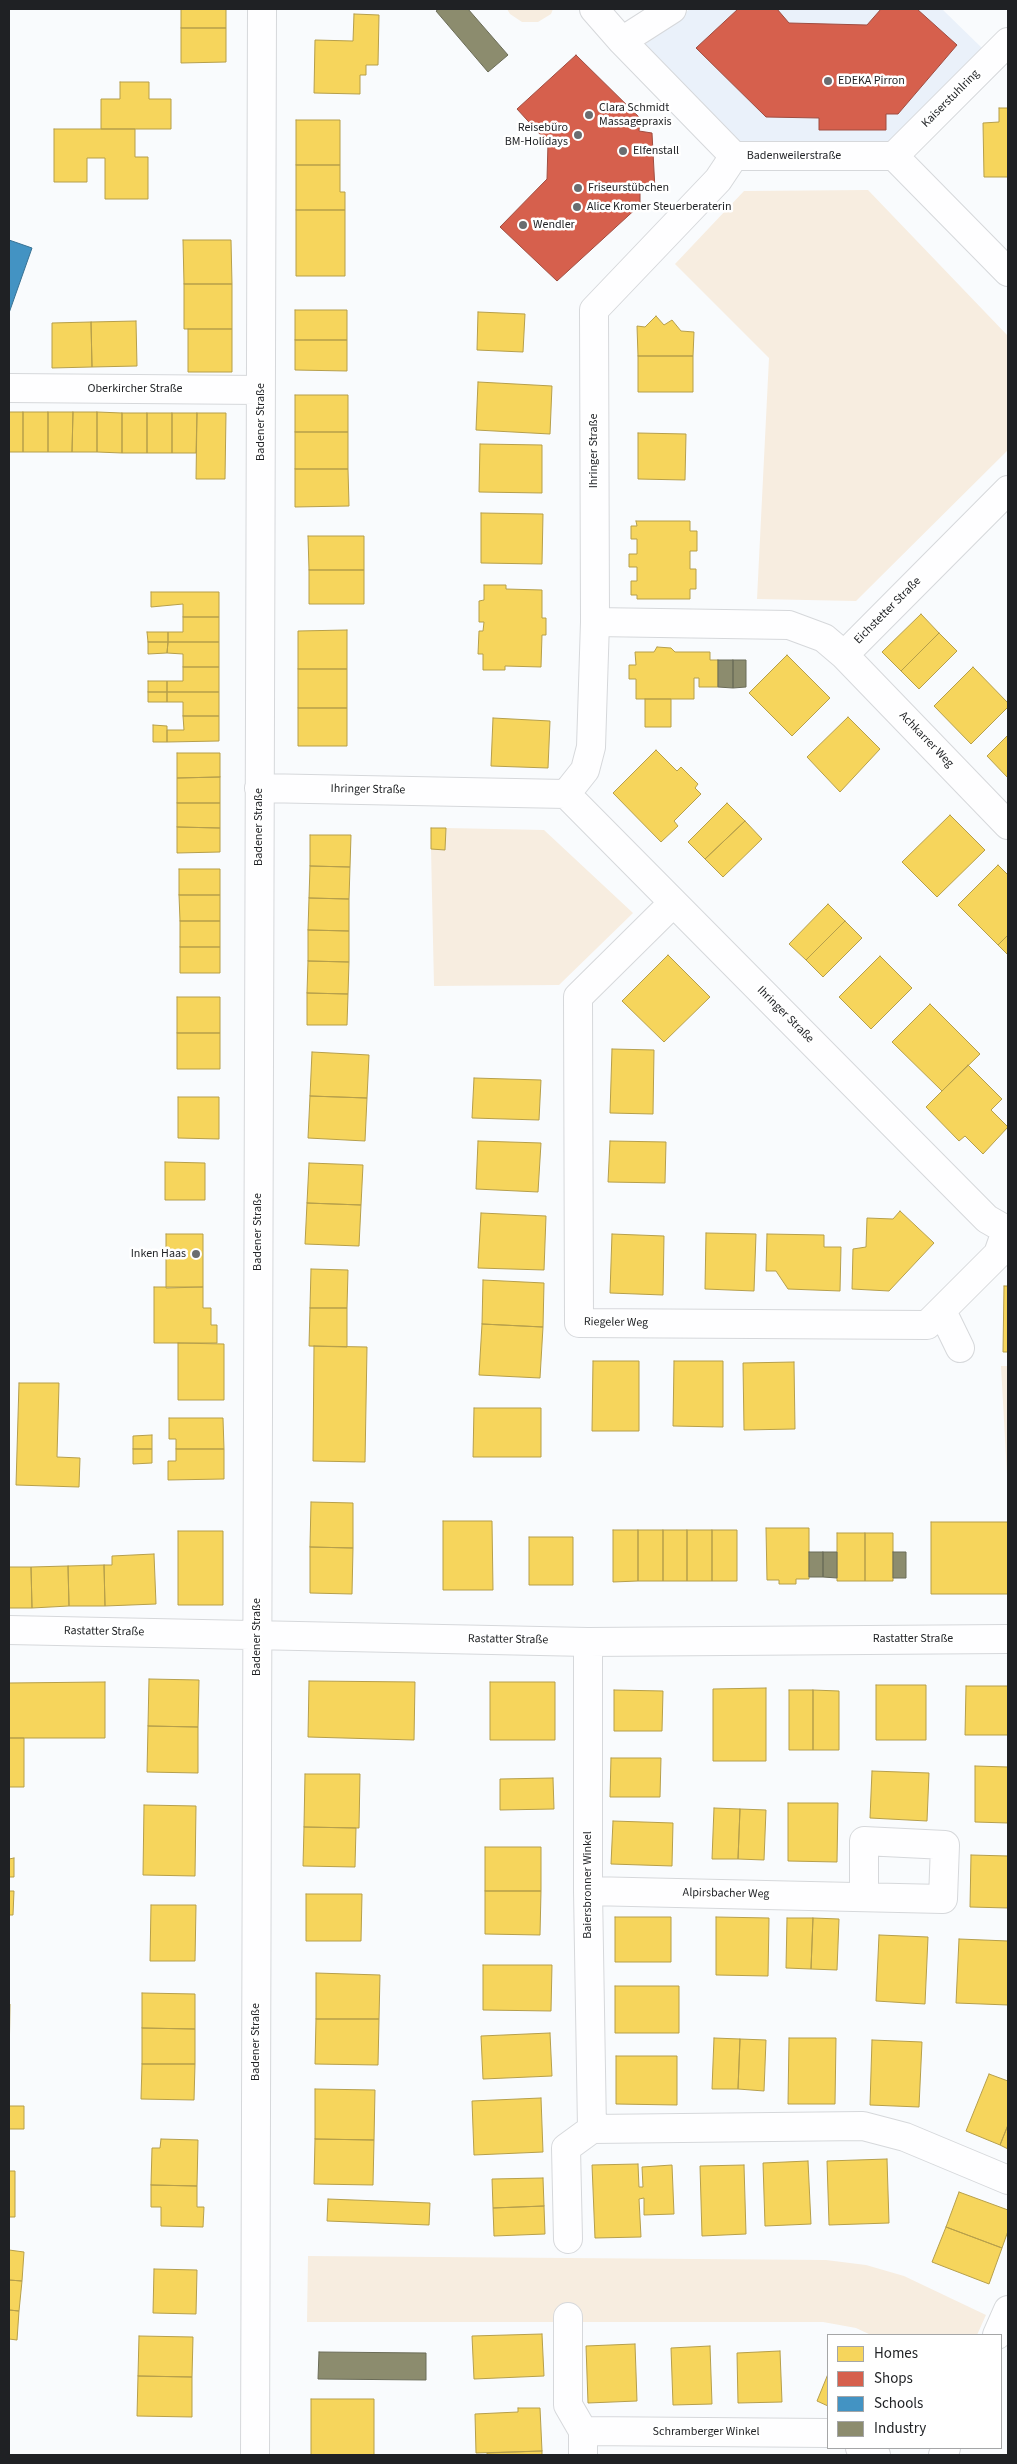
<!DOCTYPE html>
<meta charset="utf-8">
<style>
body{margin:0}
#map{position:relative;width:1017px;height:2464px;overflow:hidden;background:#f9fbfd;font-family:"Source Sans 3",sans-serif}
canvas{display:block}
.frame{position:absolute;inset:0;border:10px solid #1f2124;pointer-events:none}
.legend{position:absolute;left:827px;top:2334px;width:175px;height:115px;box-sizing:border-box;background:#fff;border:1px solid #a5a6a7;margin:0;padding:6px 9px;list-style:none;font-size:15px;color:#1f2124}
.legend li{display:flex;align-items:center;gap:10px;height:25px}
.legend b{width:25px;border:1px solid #a5a6a7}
</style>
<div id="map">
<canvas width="1017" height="2464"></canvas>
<div class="frame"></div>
<ul class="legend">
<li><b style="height:14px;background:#f6d55c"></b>Homes</li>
<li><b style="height:14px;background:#d6604d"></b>Shops</li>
<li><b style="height:14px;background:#4393c3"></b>Schools</li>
<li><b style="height:14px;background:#8c8c6e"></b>Industry</li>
</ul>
</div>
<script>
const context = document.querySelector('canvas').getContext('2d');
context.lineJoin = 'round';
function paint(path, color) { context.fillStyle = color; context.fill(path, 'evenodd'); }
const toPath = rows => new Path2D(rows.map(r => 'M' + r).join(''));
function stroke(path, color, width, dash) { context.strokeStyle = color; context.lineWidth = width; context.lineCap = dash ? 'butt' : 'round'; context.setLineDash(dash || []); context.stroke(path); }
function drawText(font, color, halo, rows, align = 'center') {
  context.font = font + ' "Source Sans 3",sans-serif'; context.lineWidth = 5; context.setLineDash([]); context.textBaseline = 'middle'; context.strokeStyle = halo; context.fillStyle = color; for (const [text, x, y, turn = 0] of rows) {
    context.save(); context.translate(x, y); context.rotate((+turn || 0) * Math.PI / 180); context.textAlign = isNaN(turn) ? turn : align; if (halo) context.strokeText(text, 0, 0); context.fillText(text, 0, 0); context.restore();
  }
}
const built = toPath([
 [690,9,942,9,983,49,890,144,741,143,643,46]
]);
const green = toPath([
 [507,9,553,9,551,14,538,22,522,22,510,14],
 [868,190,1008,336,1008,450,856,601,757,599,769,358,675,264,744,191],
 [446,828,544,830,633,913,559,985,434,986,431,849,445,849],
 [1001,1366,1008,1366,1008,1493],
 [308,2256,826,2260,866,2265,904,2276,986,2315,977,2335,871,2335,856,2328,823,2322,307,2322]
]);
const homes = toPath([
 [181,9,226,9,226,28,181,28,181,9],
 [354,14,379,15,378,65,366,65,366,75,360,75,360,94,314,93,315,40,353,41,354,14],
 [181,28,226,28,226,62,181,63,181,28],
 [120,82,149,82,149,99,171,99,171,129,101,129,101,99,120,99,120,82],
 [999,108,1008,108,1008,177,984,177,983,123,999,122,999,108],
 [296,120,340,120,340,165,296,165,296,120],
 [54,129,135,129,135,157,148,157,148,199,105,199,105,158,87,158,87,182,54,182,54,129],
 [296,165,340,165,340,192,345,192,345,210,296,210,296,165],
 [296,210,345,210,345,276,296,276,296,210],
 [183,240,231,240,232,284,184,284,183,240],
 [184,284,232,284,232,329,184,329,184,284],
 [295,310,347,310,347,340,295,340,295,310],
 [478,312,525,314,523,352,477,350,478,312],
 [656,316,664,325,672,320,681,331,694,332,693,356,638,356,637,326,645,327,656,316],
 [136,321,137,366,92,367,91,322,136,321],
 [91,322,92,367,52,368,52,323,91,322],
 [188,329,232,329,232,372,188,372,188,329],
 [295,340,347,340,347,371,295,370,295,340],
 [638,356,693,356,693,392,638,392,638,356],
 [478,382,552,386,550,434,476,430,478,382],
 [295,395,348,395,348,432,295,432,295,395],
 [9,412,23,412,23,452,9,452,9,412],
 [23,412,48,412,48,452,23,452,23,412],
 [48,412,73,412,72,452,48,452,48,412],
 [73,412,97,412,97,452,72,452,73,412],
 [97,412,122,413,122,453,97,452,97,412],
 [122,413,147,413,147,453,122,453,122,413],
 [147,413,172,413,172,453,147,453,147,413],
 [172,413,197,413,196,453,172,453,172,413],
 [197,413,226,413,225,479,196,479,197,413],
 [295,432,348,432,348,469,295,469,295,432],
 [638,433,686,434,685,480,638,479,638,433],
 [480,444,542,445,542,493,479,492,480,444],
 [295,469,348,469,349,506,295,507,295,469],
 [481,513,543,514,542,564,481,563,481,513],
 [636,521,690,521,690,531,697,531,697,551,690,551,690,569,696,569,696,589,690,589,690,599,637,599,637,595,631,595,631,581,637,581,637,567,629,567,629,554,637,554,637,539,631,539,631,526,637,526,636,521],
 [308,536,364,536,364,570,309,570,308,536],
 [309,570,364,570,364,604,309,604,309,570],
 [484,585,506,585,506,589,542,590,542,618,546,618,546,635,542,635,541,667,505,666,505,670,483,670,483,654,478,654,479,631,483,631,484,622,479,622,479,601,484,600,484,585],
 [151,592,219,592,219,617,183,617,183,604,151,607,151,592],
 [921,614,939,633,901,671,882,652,921,614],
 [183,617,219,617,219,642,168,642,168,632,183,632,183,617],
 [347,630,347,669,298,669,298,631,347,630],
 [147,632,168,632,168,642,148,642,147,632],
 [939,633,957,651,919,689,901,671,939,633],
 [148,642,168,642,167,653,148,654,148,642],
 [168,642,219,642,219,667,183,667,183,654,167,653,168,642],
 [657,647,671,648,675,652,710,652,710,660,718,660,718,687,699,687,699,678,694,678,694,699,636,699,636,679,629,679,629,665,636,665,635,652,654,652,657,647],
 [787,655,830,698,792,736,749,693,787,655],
 [183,667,219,667,219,692,167,692,167,681,183,681,183,667],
 [973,667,1008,703,1008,707,971,744,934,706,973,667],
 [298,669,347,669,347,708,298,708,298,669],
 [148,681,167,681,167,692,148,692,148,681],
 [148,692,167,692,167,702,148,702,148,692],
 [167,692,219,692,219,716,183,716,183,702,167,702,167,692],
 [645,699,671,699,671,727,645,727,645,699],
 [298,708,347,708,347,746,298,746,298,708],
 [183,716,219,716,219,741,167,742,167,730,184,730,183,716],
 [848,717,880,749,840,792,807,757,848,717],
 [493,718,550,721,548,768,491,766,493,718],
 [153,725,167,726,167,742,153,742,153,725],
 [1008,735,1008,778,987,756,1008,735],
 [656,750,677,771,681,767,698,784,695,788,701,794,674,821,678,826,661,842,613,793,656,750],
 [177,753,220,753,220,777,177,778,177,753],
 [220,777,220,803,177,803,177,778,220,777],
 [177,803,220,803,220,828,177,827,177,803],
 [727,803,745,821,705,859,688,842,727,803],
 [950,815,985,850,937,897,902,862,950,815],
 [745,821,762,839,723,877,705,859,745,821],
 [177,827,220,828,220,852,177,853,177,827],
 [431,828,446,828,445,850,431,849,431,828],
 [310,835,351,835,350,867,310,866,310,835],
 [998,865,1008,875,1008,935,998,945,958,905,998,865],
 [310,866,350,867,349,899,309,898,310,866],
 [179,869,220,869,220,895,179,895,179,869],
 [179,895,220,895,220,921,180,921,179,895],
 [309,898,349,899,349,931,308,930,309,898],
 [828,904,845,921,806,960,789,944,828,904],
 [180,921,220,921,220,947,180,947,180,921],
 [845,921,862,938,823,977,806,960,845,921],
 [308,930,349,931,349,962,308,961,308,930],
 [1008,935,1008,955,998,945,1008,935],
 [180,947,220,947,220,973,180,973,180,947],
 [668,955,710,997,664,1042,622,1001,668,955],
 [880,956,912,988,871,1029,839,997,880,956],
 [308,961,349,962,348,994,307,993,308,961],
 [307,993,348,994,347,1025,307,1025,307,993],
 [177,997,220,997,220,1033,177,1033,177,997],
 [930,1004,980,1054,942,1091,892,1042,930,1004],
 [177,1033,220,1033,220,1069,177,1069,177,1033],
 [612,1049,654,1050,653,1114,610,1113,612,1049],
 [312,1052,369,1055,367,1098,310,1096,312,1052],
 [968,1065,1002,1099,991,1110,1008,1127,983,1154,965,1136,959,1141,926,1107,968,1065],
 [474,1078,541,1080,539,1120,472,1118,474,1078],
 [310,1096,367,1098,365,1141,308,1138,310,1096],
 [178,1097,219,1097,219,1139,178,1138,178,1097],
 [478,1141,541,1143,538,1192,476,1189,478,1141],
 [610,1141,666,1142,665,1183,608,1182,610,1141],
 [165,1162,205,1163,205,1200,165,1200,165,1162],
 [309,1163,363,1165,361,1205,307,1203,309,1163],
 [307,1203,361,1205,359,1246,305,1244,307,1203],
 [900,1211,934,1243,889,1291,852,1289,853,1249,866,1247,867,1218,893,1219,900,1211],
 [481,1213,546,1216,544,1270,478,1268,481,1213],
 [706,1233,756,1234,754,1291,705,1289,706,1233],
 [166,1234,203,1234,203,1287,166,1288,166,1234],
 [612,1234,664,1236,663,1295,610,1293,612,1234],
 [767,1234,824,1235,824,1247,841,1247,840,1291,788,1289,776,1271,766,1271,767,1234],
 [311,1269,348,1270,347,1308,310,1308,311,1269],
 [483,1280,544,1283,543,1327,482,1324,483,1280],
 [1004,1286,1008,1286,1008,1352,1003,1352,1004,1286],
 [154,1287,203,1287,203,1308,211,1308,211,1325,217,1325,217,1343,154,1343,154,1287],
 [310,1308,347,1308,347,1347,309,1346,310,1308],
 [482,1324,543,1327,540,1378,479,1375,482,1324],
 [178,1343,224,1344,224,1400,178,1400,178,1343],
 [314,1346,367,1347,365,1462,313,1461,314,1346],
 [593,1361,639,1361,639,1431,592,1431,593,1361],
 [674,1361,723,1361,723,1427,673,1426,674,1361],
 [794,1362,795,1429,744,1430,743,1363,794,1362],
 [19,1383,59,1383,57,1457,80,1458,79,1487,16,1485,19,1383],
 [474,1408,541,1408,541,1457,473,1457,474,1408],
 [169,1418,223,1418,224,1449,176,1449,176,1439,169,1439,169,1418],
 [152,1435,152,1449,133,1449,133,1436,152,1435],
 [133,1449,152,1449,152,1463,133,1464,133,1449],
 [176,1449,224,1449,224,1479,168,1480,168,1461,176,1461,176,1449],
 [311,1502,353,1503,353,1548,310,1547,311,1502],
 [443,1521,492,1521,493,1590,443,1590,443,1521],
 [931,1522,1008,1522,1008,1594,931,1594,931,1522],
 [766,1528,809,1528,809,1579,796,1579,796,1584,779,1584,779,1580,767,1580,766,1528],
 [613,1530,638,1530,638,1581,613,1582,613,1530],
 [638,1530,663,1530,663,1581,638,1581,638,1530],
 [663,1530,687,1530,687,1581,663,1581,663,1530],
 [687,1530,712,1530,712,1581,687,1581,687,1530],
 [712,1530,737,1530,737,1581,712,1581,712,1530],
 [178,1531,223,1531,223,1605,178,1605,178,1531],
 [837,1533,865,1533,865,1581,837,1581,837,1533],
 [865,1533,893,1533,893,1581,865,1581,865,1533],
 [529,1537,573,1537,573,1585,529,1585,529,1537],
 [310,1547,353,1548,352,1594,310,1593,310,1547],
 [154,1554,156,1604,105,1606,104,1565,112,1565,112,1556,154,1554],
 [104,1565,105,1606,69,1606,68,1566,104,1565],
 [68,1566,69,1606,32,1608,31,1567,68,1566],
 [9,1567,31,1567,32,1608,9,1608,9,1567],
 [149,1679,199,1680,198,1727,148,1726,149,1679],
 [309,1681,415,1682,414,1740,308,1737,309,1681],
 [105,1682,105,1738,9,1738,9,1683,105,1682],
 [490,1682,555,1682,555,1740,490,1740,490,1682],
 [876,1685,926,1685,926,1740,876,1740,876,1685],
 [966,1686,1008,1686,1008,1735,965,1735,966,1686],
 [766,1688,766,1761,713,1761,713,1689,766,1688],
 [614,1690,663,1691,662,1731,614,1731,614,1690],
 [789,1690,813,1690,813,1750,789,1750,789,1690],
 [813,1690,839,1691,839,1750,813,1750,813,1690],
 [148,1726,198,1727,198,1773,147,1772,148,1726],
 [9,1738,24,1738,24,1787,9,1787,9,1738],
 [611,1758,661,1758,660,1797,610,1797,611,1758],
 [975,1766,1008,1767,1008,1823,975,1822,975,1766],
 [872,1771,929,1773,927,1821,870,1818,872,1771],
 [305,1774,360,1774,359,1828,304,1827,305,1774],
 [553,1778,554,1809,500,1810,500,1779,553,1778],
 [788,1803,838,1803,837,1862,788,1861,788,1803],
 [144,1805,196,1806,195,1876,143,1875,144,1805],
 [714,1808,740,1809,738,1859,712,1859,714,1808],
 [740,1809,766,1810,764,1860,738,1859,740,1809],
 [613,1821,673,1823,672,1866,611,1864,613,1821],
 [304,1827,356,1828,355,1867,303,1866,304,1827],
 [485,1847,541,1847,541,1891,485,1891,485,1847],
 [971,1855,1008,1856,1008,1908,970,1907,971,1855],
 [14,1858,14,1877,9,1877,9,1859,14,1858],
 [9,1891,14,1891,13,1915,9,1915,9,1891],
 [485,1891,541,1891,540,1935,485,1934,485,1891],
 [306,1894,362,1894,361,1941,306,1941,306,1894],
 [151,1905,196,1905,195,1961,150,1961,151,1905],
 [615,1917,671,1917,671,1962,615,1962,615,1917],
 [716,1917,769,1918,768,1976,716,1975,716,1917],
 [787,1918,813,1918,811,1969,786,1968,787,1918],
 [813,1918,839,1919,837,1970,811,1969,813,1918],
 [879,1935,928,1937,925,2004,876,2001,879,1935],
 [959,1939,1008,1941,1008,2005,956,2003,959,1939],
 [483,1965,552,1965,551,2011,483,2010,483,1965],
 [316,1973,380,1975,379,2019,316,2019,316,1973],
 [615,1986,679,1986,679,2033,615,2033,615,1986],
 [142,1993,195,1994,195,2029,142,2028,142,1993],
 [9,2004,10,2004,9,2066,9,2004],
 [316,2019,379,2019,378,2065,315,2064,316,2019],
 [142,2028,195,2029,195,2064,142,2064,142,2028],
 [550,2033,552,2076,483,2079,481,2036,550,2033],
 [714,2038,740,2039,738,2089,712,2089,714,2038],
 [789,2038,836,2038,835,2104,788,2104,789,2038],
 [740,2039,766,2040,764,2091,738,2089,740,2039],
 [872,2040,922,2042,919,2107,870,2105,872,2040],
 [616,2056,677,2056,677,2105,616,2104,616,2056],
 [142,2064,195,2064,194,2100,141,2099,142,2064],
 [989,2074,1008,2081,1008,2125,1000,2145,966,2131,989,2074],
 [315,2089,375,2090,374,2140,315,2139,315,2089],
 [541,2098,543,2152,474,2155,472,2101,541,2098],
 [9,2106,24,2106,24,2129,9,2129,9,2106],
 [1008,2125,1008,2149,1000,2145,1008,2125],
 [161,2139,198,2140,197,2186,151,2185,152,2148,160,2148,161,2139],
 [315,2139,374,2140,373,2185,314,2184,315,2139],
 [887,2159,889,2223,829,2225,827,2161,887,2159],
 [808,2161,811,2224,765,2226,763,2163,808,2161],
 [638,2164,639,2187,643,2187,642,2167,672,2165,674,2214,644,2215,644,2198,639,2199,641,2237,595,2238,592,2165,638,2164],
 [744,2165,746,2234,702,2236,700,2166,744,2165],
 [9,2171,15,2171,15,2217,9,2217,9,2171],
 [543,2178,544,2206,493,2208,492,2179,543,2178],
 [151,2185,197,2186,197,2207,204,2207,203,2227,161,2226,161,2207,151,2207,151,2185],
 [959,2192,1008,2210,1008,2231,1002,2248,946,2227,959,2192],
 [328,2199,430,2203,429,2225,327,2221,328,2199],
 [544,2206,545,2234,494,2236,493,2208,544,2206],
 [946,2227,1002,2248,989,2284,932,2262,946,2227],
 [9,2250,24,2252,22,2281,9,2280,9,2250],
 [154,2269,197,2270,196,2314,153,2313,154,2269],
 [9,2280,22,2281,19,2311,9,2310,9,2280],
 [9,2310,19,2311,17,2340,9,2339,9,2310],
 [542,2334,544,2376,474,2379,472,2336,542,2334],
 [139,2336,193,2337,192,2377,138,2376,139,2336],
 [635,2344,637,2401,588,2403,586,2346,635,2344],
 [710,2346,712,2404,673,2405,671,2348,710,2346],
 [780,2351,782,2402,738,2403,737,2353,780,2351],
 [828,2374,828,2406,817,2401,828,2374],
 [138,2376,192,2377,192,2417,137,2416,138,2376],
 [311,2399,374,2399,374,2455,311,2455,311,2399],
 [518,2408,540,2408,542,2451,476,2453,475,2414,518,2412,518,2408],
 [542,2451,542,2455,487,2455,487,2453,542,2451]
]);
const shops = toPath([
 [738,9,777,9,789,23,867,25,881,9,917,9,957,45,898,114,886,114,886,130,819,130,819,118,766,117,696,48,738,9],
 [576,55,640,118,639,131,652,133,655,190,640,191,640,205,557,281,500,227,547,179,548,143,517,109,576,55]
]);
const schools = toPath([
 [9,240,32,248,9,313,9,240]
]);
const industry = toPath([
 [439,9,468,9,508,55,488,72,436,11,439,9],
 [718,660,733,660,733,688,718,687,718,660],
 [733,660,746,660,746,687,733,688,733,660],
 [809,1552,823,1552,823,1577,809,1577,809,1552],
 [823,1552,837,1552,837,1578,823,1577,823,1552],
 [893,1552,906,1552,906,1578,893,1578,893,1552],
 [319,2352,426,2353,426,2380,318,2379,319,2352]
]);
const street = toPath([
 [594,9,622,41,734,156,894,156,1008,272],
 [622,41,672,9],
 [894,156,1008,42],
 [9,388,261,390],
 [595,622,789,625,824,638,844,655,1008,490],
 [844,655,1008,825],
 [259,788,566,794,987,1219,1008,1231],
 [566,794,585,770,591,747,595,622,594,310,718,180,734,156],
 [673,903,578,997,579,1323,927,1325,998,1254,1006,1231],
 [942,1311,960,1348],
 [9,1630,588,1642,1008,1639],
 [588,1642,588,1891,592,2129,863,2126,905,2137,1008,2180],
 [588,1891,943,1899,945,1845,864,1841,864,1897],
 [568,2239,566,2148,592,2129],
 [568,2317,568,2405,583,2431],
 [997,2335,1008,2310],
 [860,2448,876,2455],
 [255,2455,262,9],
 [583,2455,583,2431,828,2433],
 [943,2455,946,2448]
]);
const markers = [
 [828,81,5,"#6b6d70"],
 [589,115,5,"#6b6d70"],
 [578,135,5,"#6b6d70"],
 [623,151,5,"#6b6d70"],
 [578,188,5,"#6b6d70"],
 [577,207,5,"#6b6d70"],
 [523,225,5,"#6b6d70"],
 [196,1254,5,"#6b6d70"]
];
const poiNames = [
 ["EDEKA Pirron",838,81],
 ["Clara Schmidt",599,108],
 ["Massagepraxis",599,122],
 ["Reisebüro",568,128,"right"],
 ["BM-Holidays",568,142,"right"],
 ["Elfenstall",633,151],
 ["Friseurstübchen",588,188],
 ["Alice Kromer Steuerberaterin",587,207],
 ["Wendler",533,225],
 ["Inken Haas",186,1254,"right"]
];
const streetNames = [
 ["Kaiserstuhlring",951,99,-45],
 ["Badenweilerstraße",794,156],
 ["Oberkircher Straße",135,389],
 ["Badener Straße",261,422,-90],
 ["Ihringer Straße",594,451,-90],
 ["Eichstetter Straße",888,611,-45],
 ["Achkarrer Weg",926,740,46],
 ["Ihringer Straße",368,790,1],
 ["Badener Straße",259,827,-90],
 ["Ihringer Straße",785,1015,45],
 ["Badener Straße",258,1232,-90],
 ["Riegeler Weg",616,1323,1],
 ["Rastatter Straße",104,1632,1],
 ["Badener Straße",257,1637,-90],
 ["Rastatter Straße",913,1639],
 ["Rastatter Straße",508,1640,1],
 ["Baiersbronner Winkel",588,1885,-90],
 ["Alpirsbacher Weg",726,1894,1],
 ["Badener Straße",256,2042,-90],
 ["Schramberger Winkel",706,2432]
];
paint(built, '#eaf1fa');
paint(green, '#f7ede0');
paint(homes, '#f6d55c');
stroke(homes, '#b69f4b', 1);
paint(shops, '#d6604d');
stroke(shops, '#9f4d41', 1);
paint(schools, '#4393c3');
stroke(schools, '#387193', 1);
paint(industry, '#8c8c6e');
stroke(industry, '#6b6c58', 1);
stroke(street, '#d6d8db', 30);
stroke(street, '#fefeff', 28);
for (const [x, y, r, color] of markers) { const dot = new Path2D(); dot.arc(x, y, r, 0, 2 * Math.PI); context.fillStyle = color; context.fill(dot); stroke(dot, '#fff', 2); }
drawText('12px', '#1f2124', '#fff', poiNames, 'left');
drawText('12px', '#1f2124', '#fff', streetNames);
</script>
